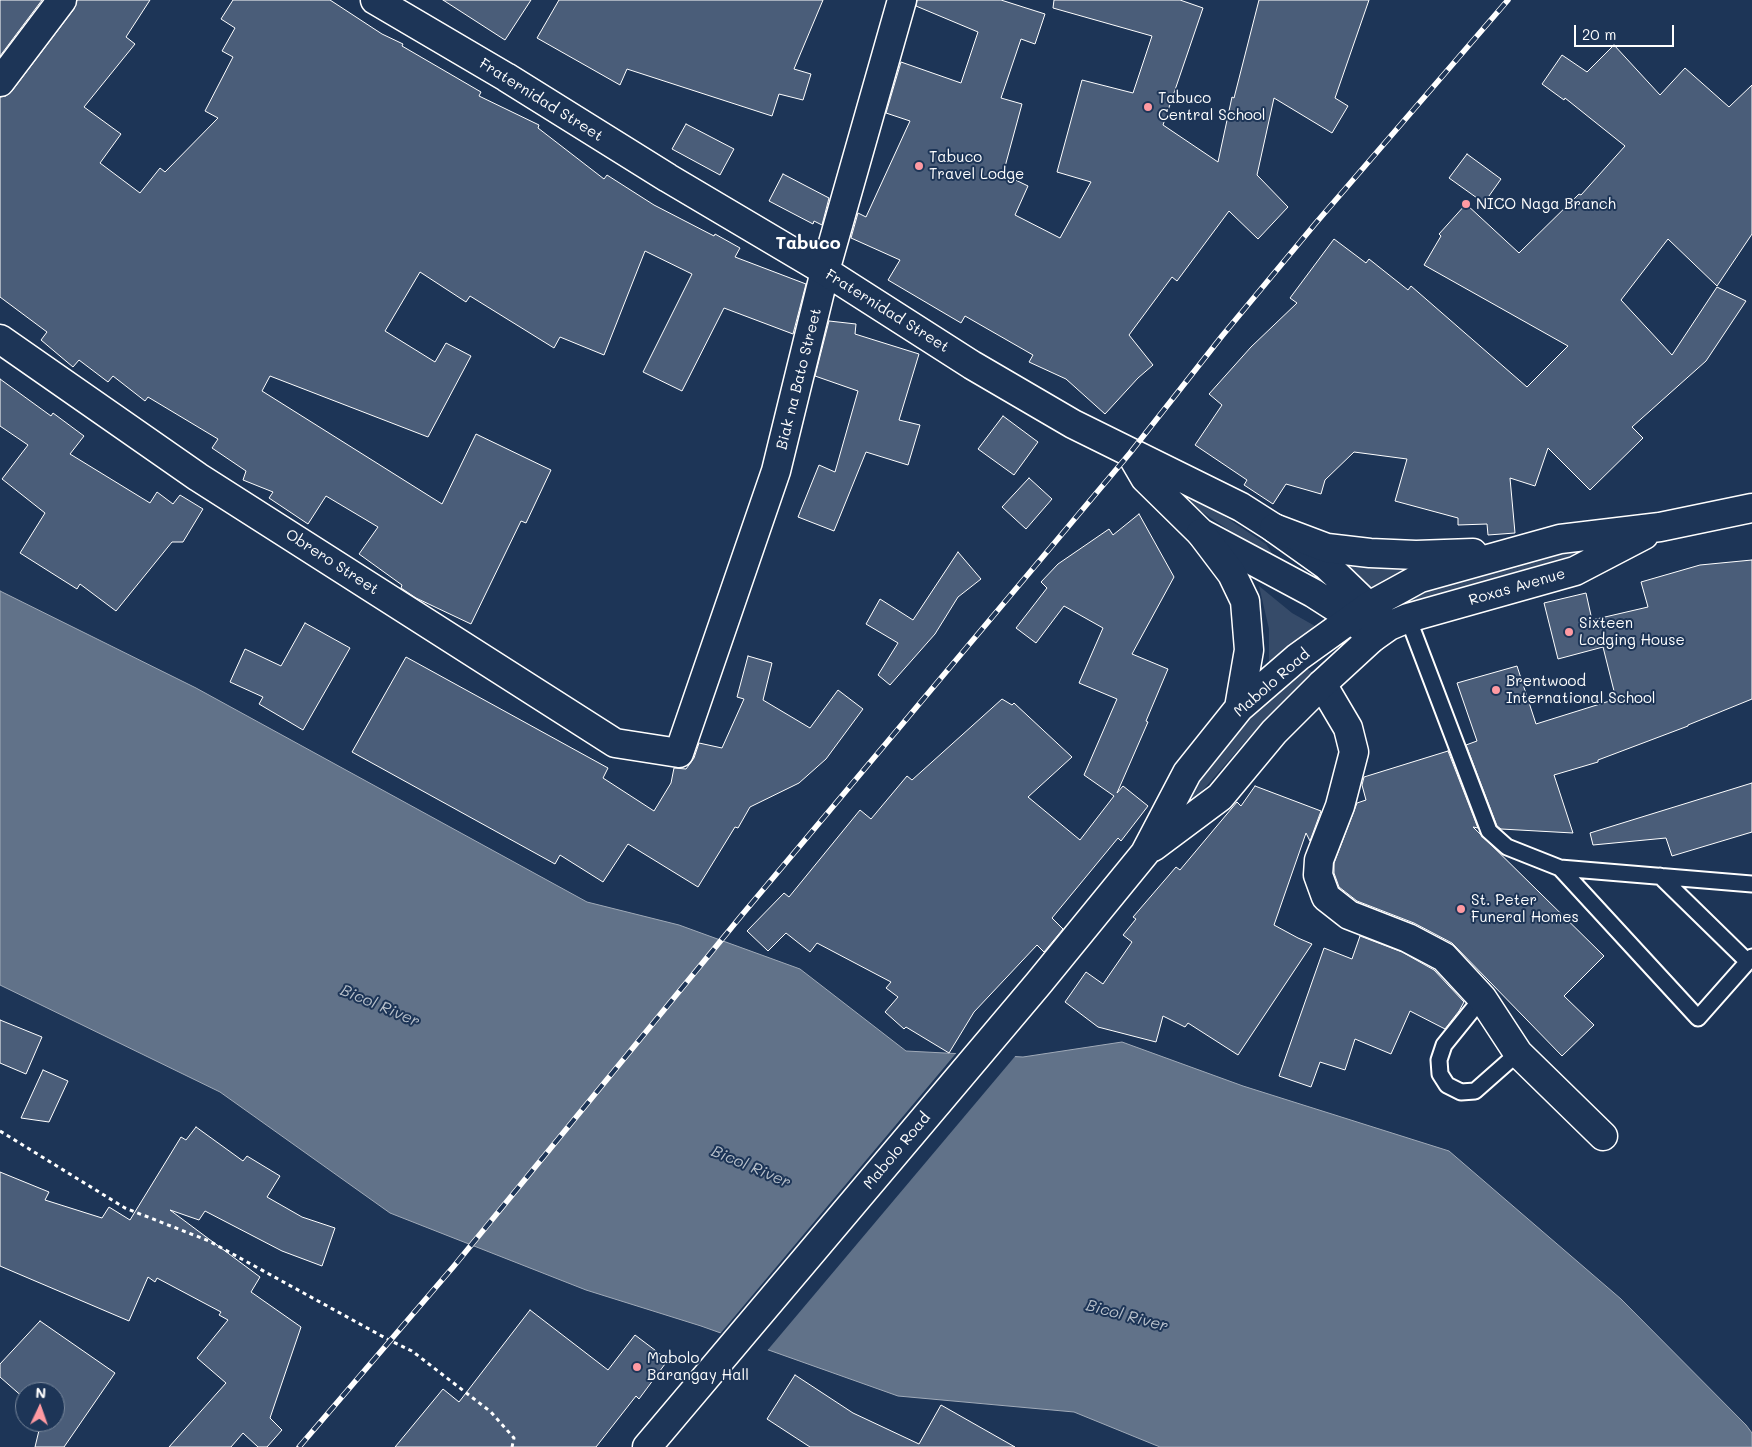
<!DOCTYPE html>
<style>
body{margin:0}
#map{position:relative;width:1752px;height:1447px;overflow:hidden;background:#1d3557;font-family:Mali,sans-serif}
canvas{display:block}
.north{position:absolute;left:15px;top:1382px;width:50px;height:50px;box-sizing:border-box;background:#1d3557;border:1px solid #77869a;border-radius:50%;rotate:3deg;font-size:14px;font-weight:700;line-height:20px;text-align:center;color:#fff}
.north::after{content:'';display:block;margin:auto;width:18px;height:22px;background:#ff9aa2;clip-path:polygon(50% 0,100% 100%,50% 72%,0 100%)}
.scale{position:absolute;left:1574px;top:25px;width:100px;height:22px;box-sizing:border-box;border:2px solid #fff;border-top:0;padding-left:6px;font-size:15px;line-height:18px;white-space:nowrap;color:#fff;-webkit-text-stroke:4px #1d3557;paint-order:stroke}
</style>
<div id="map">
<canvas width="1752" height="1447"></canvas>
<div class="north">N</div>
<div class="scale">20 m</div>
</div>
<script>
const context = document.querySelector('canvas').getContext('2d');
context.lineJoin = 'round';
function paint(path, color) { context.fillStyle = color; context.fill(path, 'evenodd'); }
const toPath = rows => new Path2D(rows.map(r => 'M' + r).join(''));
function stroke(path, color, width, dash) { context.strokeStyle = color; context.lineWidth = width; context.lineCap = dash ? 'butt' : 'round'; context.setLineDash(dash || []); context.stroke(path); }
function drawText(font, color, halo, rows, align = 'center') {
  context.font = font + ' Mali,sans-serif'; context.lineWidth = 4; context.setLineDash([]); context.textBaseline = 'middle'; context.strokeStyle = halo; context.fillStyle = color; for (const [text, x, y, turn = 0] of rows) {
    context.save(); context.translate(x, y); context.rotate((+turn || 0) * Math.PI / 180); context.textAlign = isNaN(turn) ? turn : align; if (halo) context.strokeText(text, 0, 0); context.fillText(text, 0, 0); context.restore();
  }
}
const green = toPath([
 [1168,479,1266,544,1272,553,1262,552,1160,484],
 [1591,550,1491,579,1425,601,1400,607,1429,588,1563,551],
 [1345,564,1411,570,1366,596],
 [1259,586,1292,613,1322,630,1269,669,1269,629],
 [1305,667,1313,673,1258,727,1196,798,1161,830,1212,766,1246,718]
]);
const water = toPath([
 [0,591,196,688,587,902,679,925,800,969,906,1051,1023,1057,1122,1042,1243,1086,1449,1151,1621,1299,1746,1425,1752,1433,1752,1447,1160,1447,1074,1412,898,1396,701,1326,586,1290,390,1213,220,1092,0,985,0,591]
]);
const pier = toPath([
 [958,1051,1017,1054,766,1352,719,1335]
]);
const building = toPath([
 [0,0,42,0,0,56,0,0],
 [77,0,150,0,126,37,135,44,84,107,121,134,100,163,140,193,160,168,165,172,218,118,205,111,233,57,222,51,235,28,221,19,233,0,330,0,382,34,403,44,402,46,481,92,479,96,539,125,538,128,604,179,607,175,654,205,714,236,715,234,740,248,735,257,806,284,793,334,724,308,682,391,643,372,692,274,645,251,604,355,560,337,554,348,470,296,466,302,420,272,385,331,435,362,446,343,471,356,428,437,270,376,262,391,442,504,476,434,551,470,526,523,521,521,471,624,416,598,401,588,402,585,359,554,378,527,326,496,308,524,269,498,273,492,243,480,246,471,212,448,218,439,148,397,145,401,113,376,108,382,79,360,73,367,41,340,47,332,0,297,0,97,6,96,12,91,74,9,77,0],
 [443,0,531,0,505,40,443,0],
 [559,0,823,0,794,69,811,74,803,100,779,94,772,116,627,69,620,85,537,38,559,0],
 [917,0,1001,0,1045,14,1035,44,1021,39,1001,98,1022,104,1003,174,1028,186,1015,215,1060,238,1091,182,1057,172,1082,80,1133,93,1152,36,1053,8,1054,0,1180,0,1203,8,1163,125,1218,162,1232,97,1234,98,1259,0,1369,0,1335,98,1348,106,1332,133,1274,98,1257,175,1288,207,1258,239,1229,211,1177,281,1172,277,1129,335,1153,365,1138,378,1105,414,1066,379,1029,362,1033,355,965,316,961,323,888,280,900,260,851,238,858,213,866,217,910,121,886,113,901,62,961,83,978,32,916,6,917,0],
 [1614,45,1660,95,1685,68,1729,107,1752,85,1752,234,1717,286,1668,239,1621,300,1672,355,1717,287,1746,301,1706,361,1632,427,1643,438,1590,490,1548,448,1535,486,1510,478,1515,533,1488,535,1487,524,1458,525,1458,518,1395,501,1407,459,1354,452,1325,480,1321,494,1286,484,1273,504,1244,485,1247,480,1195,445,1222,405,1209,394,1251,347,1297,303,1290,298,1334,239,1366,263,1369,259,1408,290,1411,286,1527,387,1568,346,1424,265,1441,236,1439,234,1466,204,1519,253,1579,194,1581,195,1625,146,1565,98,1564,100,1542,84,1562,55,1587,72,1614,45],
 [686,124,734,149,720,175,672,149,686,124],
 [1467,154,1501,179,1484,203,1449,178,1467,154],
 [783,174,829,198,822,225,814,221,813,224,769,201,783,174],
 [829,321,856,324,855,334,919,354,899,420,920,425,908,465,866,452,834,531,798,517,819,465,835,472,858,391,815,376,829,321],
 [0,379,51,416,53,413,84,436,70,454,150,503,157,492,173,504,180,495,203,509,183,542,172,542,116,611,80,584,77,589,20,553,45,513,2,479,28,445,0,426,0,379],
 [1003,416,1038,442,1014,475,978,449,1003,416],
 [1029,478,1052,499,1026,529,1002,507,1029,478],
 [1139,514,1174,577,1132,654,1168,669,1146,721,1148,722,1117,793,1123,786,1148,806,1121,841,1118,838,1052,918,1063,929,1044,952,1037,945,974,1012,949,1053,906,1027,904,1029,885,1012,898,997,886,988,891,982,817,943,810,952,786,933,768,951,747,931,784,893,789,897,860,810,871,819,907,776,912,780,1002,699,1012,705,1014,703,1072,757,1028,797,1080,840,1114,796,1084,775,1117,699,1079,683,1103,628,1064,606,1036,643,1016,628,1047,588,1041,582,1058,564,1109,529,1113,535,1139,514],
 [958,552,981,579,958,597,935,634,890,685,878,675,898,643,866,624,880,599,913,620,958,552],
 [1752,560,1752,699,1688,725,1688,726,1598,760,1598,762,1554,775,1573,833,1501,829,1497,826,1466,745,1477,741,1457,683,1517,666,1536,724,1616,699,1603,647,1558,659,1544,603,1586,593,1592,620,1648,607,1641,582,1700,565,1752,560],
 [305,623,350,648,303,730,259,704,263,697,230,682,245,649,281,666,305,623],
 [748,656,772,663,763,700,810,728,838,690,863,709,826,759,799,783,750,807,738,828,735,827,698,887,628,844,603,882,560,855,555,864,352,752,406,657,608,768,603,778,654,811,671,783,674,768,686,769,694,758,699,743,722,748,744,699,737,697,748,656],
 [1448,751,1478,828,1473,827,1604,956,1564,996,1594,1025,1562,1056,1452,943,1414,923,1357,901,1339,887,1334,873,1334,863,1357,803,1366,800,1362,785,1364,777,1448,751],
 [1752,783,1752,832,1672,856,1666,838,1593,845,1590,833,1752,783],
 [1255,786,1321,811,1310,841,1306,833,1274,925,1298,938,1312,944,1238,1055,1188,1023,1185,1027,1163,1016,1156,1042,1098,1027,1065,1002,1086,972,1103,984,1132,942,1123,935,1136,919,1133,917,1176,867,1180,870,1237,802,1241,806,1255,786],
 [1360,936,1402,952,1434,970,1464,1002,1459,1011,1445,1029,1410,1011,1391,1054,1355,1039,1345,1070,1320,1062,1311,1087,1279,1076,1324,948,1352,959,1360,936],
 [0,1020,42,1037,26,1074,0,1063,0,1020],
 [43,1070,68,1081,49,1122,21,1118,43,1070],
 [196,1127,243,1161,247,1156,280,1176,267,1197,302,1217,335,1228,322,1266,282,1251,205,1211,199,1220,170,1210,260,1277,251,1292,301,1327,270,1418,282,1430,267,1447,258,1447,243,1433,231,1447,169,1447,226,1383,197,1358,228,1320,219,1315,221,1312,157,1278,155,1282,148,1277,129,1321,0,1266,0,1172,49,1192,45,1200,102,1218,109,1207,130,1220,181,1137,186,1140,196,1127],
 [530,1310,608,1370,635,1335,668,1360,639,1399,636,1396,596,1447,395,1447,443,1389,459,1402,530,1310],
 [40,1321,115,1373,64,1447,35,1447,41,1422,55,1422,55,1392,25,1392,25,1399,0,1377,0,1364,40,1321],
 [795,1375,853,1413,919,1444,941,1405,1015,1447,810,1447,767,1419,795,1375]
]);
const path = toPath([
 [0,1131,125,1208,209,1241,389,1340,412,1351,491,1412,514,1438,512,1447]
]);
const lane = toPath([
 [1408,618,1489,831,1507,847,1560,868,1752,884],
 [1560,868,1698,1018,1752,957],
 [1660,876,1748,962],
 [1482,998,1444,1045,1439,1060,1440,1074,1447,1085,1461,1092,1475,1091,1518,1053]
]);
const street = toPath([
 [0,82,62,0],
 [0,339,198,477,615,743,679,753,776,471,825,271],
 [1322,684,1348,728,1354,752,1340,806,1319,860,1318,875,1326,897,1349,915,1408,938,1444,957,1482,998,1518,1053,1603,1136]
]);
const secondary = toPath([
 [375,0,506,77,668,178,825,271,972,365,1073,424,1241,507,1274,528,1326,565,1386,623],
 [825,271,902,0],
 [1131,454,1145,478,1201,533,1313,593,1352,618,1372,638]
]);
const highway = toPath([
 [1274,528,1327,548,1370,553,1416,555,1473,553],
 [1201,533,1232,574,1245,601,1249,650,1239,708],
 [1153,847,1220,797,1274,732,1322,684,1372,638,1389,626,1408,618,1575,571,1644,535],
 [647,1447,1038,984,1145,853,1187,773,1239,708,1298,657,1369,606,1420,578,1560,539,1660,527,1752,508]
]);
const rail = toPath([
 [299,1447,454,1266,741,916,1130,453,1222,336,1315,224,1508,0]
]);
const markers = [
 [1148,107,5,"#ff9aa2"],
 [919,166,5,"#ff9aa2"],
 [1466,204,5,"#ff9aa2"],
 [1569,632,5,"#ff9aa2"],
 [1496,690,5,"#ff9aa2"],
 [1461,909,5,"#ff9aa2"],
 [637,1367,5,"#ff9aa2"]
];
const poiNames = [
 ["Tabuco",1158,98],
 ["Central School",1158,115],
 ["Tabuco",929,157],
 ["Travel Lodge",929,174],
 ["NICO Naga Branch",1476,204],
 ["Sixteen",1579,623],
 ["Lodging House",1579,640],
 ["Brentwood",1506,681],
 ["International School",1506,698],
 ["St. Peter",1471,900],
 ["Funeral Homes",1471,917],
 ["Mabolo",647,1358],
 ["Barangay Hall",647,1375]
];
const streetNames = [
 ["Fraternidad Street",541,100,32],
 ["Fraternidad Street",887,311,32],
 ["Biak na Bato Street",799,379,-76],
 ["Obrero Street",332,562,33],
 ["Roxas Avenue",1517,587,-16],
 ["Mabolo Road",1272,683,-41],
 ["Mabolo Road",897,1151,-50]
];
const waterNames = [
 ["Bicol River",380,1006,23],
 ["Bicol River",751,1167,23],
 ["Bicol River",1127,1316,15]
];
const quarterNames = [
 ["Tabuco",808,243]
];
paint(green, '#364b69');
paint(water, '#617289');
stroke(water, '#a0aab8', 1);
paint(pier, '#1d3557');
paint(building, '#4a5d79');
stroke(building, '#fff', 1);
stroke(lane, '#fff', 19);
stroke(street, '#fff', 31);
stroke(secondary, '#fff', 31);
stroke(highway, '#fff', 31);
stroke(path, '#fff', 3, [4, 4]);
stroke(lane, '#1d3557', 15);
stroke(street, '#1d3557', 28);
stroke(secondary, '#1d3557', 28);
stroke(highway, '#1d3557', 28);
stroke(rail, '#fff', 5.5);
stroke(rail, '#1d3557', 4, [11]);
for (const [x, y, r, color] of markers) { const dot = new Path2D(); dot.arc(x, y, r, 0, 2 * Math.PI); context.fillStyle = color; context.fill(dot); stroke(dot, '#1d3557', 2); }
drawText('15px', '#fff', '#1d3557', poiNames, 'left');
drawText('15px', '#fff', '#1d3557', streetNames);
drawText('italic 16px', '#b8c0ca', '#1d3557', waterNames);
drawText('bold 18px', '#fff', '#1d3557', quarterNames);
</script>
